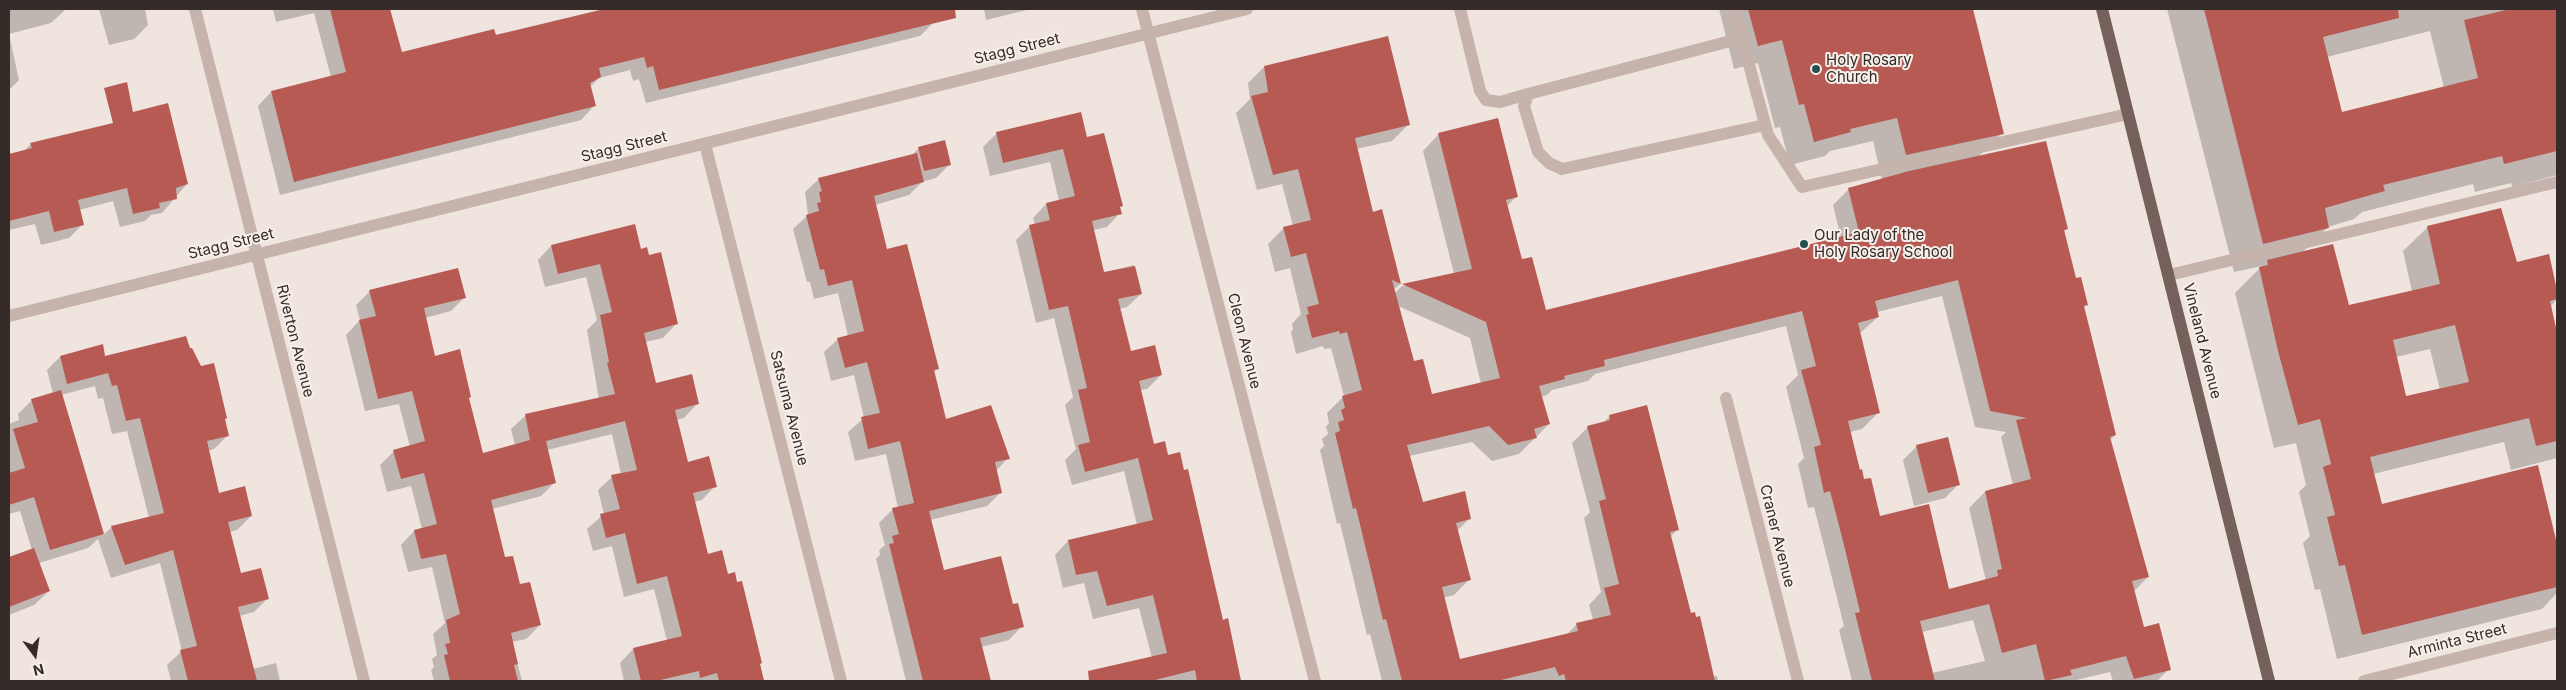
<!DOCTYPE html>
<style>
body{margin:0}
#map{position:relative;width:2566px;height:690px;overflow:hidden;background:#efe4de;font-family:Inter,sans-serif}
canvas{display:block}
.frame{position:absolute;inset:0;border:10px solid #352b29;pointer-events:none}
.north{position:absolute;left:10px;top:630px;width:50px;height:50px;-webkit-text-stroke:4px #f7efea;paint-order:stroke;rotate:166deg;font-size:14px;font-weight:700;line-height:20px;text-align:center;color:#352b29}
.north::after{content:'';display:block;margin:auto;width:18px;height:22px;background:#352b29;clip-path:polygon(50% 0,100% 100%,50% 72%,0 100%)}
</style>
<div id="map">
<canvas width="2566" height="690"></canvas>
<div class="frame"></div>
<div class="north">N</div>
</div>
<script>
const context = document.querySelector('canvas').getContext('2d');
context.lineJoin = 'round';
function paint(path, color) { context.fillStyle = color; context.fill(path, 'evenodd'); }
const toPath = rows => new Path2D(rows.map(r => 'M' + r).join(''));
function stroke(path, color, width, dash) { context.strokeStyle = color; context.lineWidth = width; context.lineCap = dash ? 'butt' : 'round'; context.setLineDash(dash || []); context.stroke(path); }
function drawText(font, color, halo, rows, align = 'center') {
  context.font = font + ' Inter,sans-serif'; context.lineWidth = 4; context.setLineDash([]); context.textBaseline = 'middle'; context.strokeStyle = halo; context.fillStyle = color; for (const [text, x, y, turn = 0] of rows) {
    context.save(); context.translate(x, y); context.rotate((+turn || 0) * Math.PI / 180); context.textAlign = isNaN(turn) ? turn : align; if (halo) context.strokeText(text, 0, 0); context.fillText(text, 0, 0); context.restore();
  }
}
const shadow = toPath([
 [9,9,65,10,51,23,9,34,19,80,9,90],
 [99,9,145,9,148,25,134,39,109,45],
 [273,9,389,9,401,54,621,9,931,9,934,22,920,36,646,103,639,79,633,81,630,70,599,78,590,87,594,106,581,120,280,195,258,106,271,92,331,77,314,13,276,22],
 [984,9,1031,9,986,20],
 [1719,9,1972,9,2002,133,1978,157,2067,228,2064,232,2075,280,2087,304,2083,308,2115,435,2110,440,2148,577,2134,591,2143,628,2169,669,2157,681,2113,681,2110,672,2072,681,1852,681,1839,630,1844,626,1828,562,1814,507,1808,508,1798,464,1804,458,1786,387,1798,375,1786,326,1595,374,1588,381,1552,390,1547,395,1541,397,1549,424,1519,454,1492,461,1472,442,1409,456,1422,503,1470,518,1457,531,1470,579,1454,595,1443,598,1459,660,1566,635,1577,624,1593,620,1589,605,1601,592,1584,518,1590,512,1572,443,1588,427,1602,424,1610,416,1678,529,1670,537,1691,614,1712,677,1717,676,1718,681,1619,681,1615,664,1600,681,1382,681,1370,634,1367,635,1340,523,1337,524,1320,450,1324,446,1322,439,1328,434,1326,427,1329,423,1327,413,1344,396,1331,348,1324,349,1323,346,1296,354,1291,332,1293,329,1292,324,1301,314,1290,268,1275,272,1268,244,1284,228,1293,226,1282,184,1257,190,1236,113,1250,99,1248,83,1264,67,1408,125,1392,141,1356,149,1372,213,1381,211,1400,284,1393,290,1394,294,1402,286,1454,274,1423,151,1439,134,1516,197,1507,206,1521,261,1545,312,1841,238,1833,205,1849,189,1882,180,1873,141,1830,151,1825,156,1790,165,1780,127,1775,128,1758,63,1734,69],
 [1942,296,1975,427,2006,432,2001,437,2013,485,1985,492,1969,508,1986,581,1948,590,1879,518,1859,471,1850,432,1862,429,1878,413,1859,334,1878,317,1877,312],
 [1398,306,1470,338,1481,384,1431,396,1413,363],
 [1973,620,1985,661,1932,673,1922,632],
 [2167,9,2557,9,2557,175,2512,187,2511,183,2475,192,2473,184,2362,212,2354,219,2328,227,2303,252,2348,307,2412,291,2403,251,2428,227,2516,264,2548,256,2557,295,2557,299,2550,307,2557,337,2557,458,2511,470,2504,442,2373,474,2381,505,2537,467,2557,546,2557,593,2542,609,2337,659,2320,589,2315,590,2303,543,2310,536,2299,492,2306,485,2296,443,2274,448,2235,293,2262,266,2234,272],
 [2430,31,2444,88,2341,114,2327,57],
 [2430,349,2440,390,2405,398,2396,357],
 [997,133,1086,139,1121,206,1119,208,1120,213,1107,227,1093,230,1103,273,1134,265,1141,294,1127,307,1119,309,1130,352,1161,375,1147,389,1140,390,1153,445,1167,456,1222,621,1234,650,1241,681,1109,681,1108,678,1152,658,1139,608,1093,619,1084,583,1063,588,1055,555,1068,541,1137,525,1124,471,1072,485,1065,460,1076,449,1065,405,1073,397,1054,318,1036,323,1016,240,1029,227,1035,225,1033,218,1046,204,1059,201,1050,162,990,176,983,147],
 [31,144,187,184,162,213,151,215,145,221,120,227,113,201,79,210,83,224,69,238,41,245,35,224,9,230,9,156,23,152],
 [919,148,949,165,936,178,922,182,909,195,875,205,886,251,937,369,933,373,945,420,1008,458,996,471,1001,492,987,506,930,520,943,572,1012,606,1022,626,1009,640,981,647,989,681,906,681,876,559,880,555,879,550,885,545,879,523,893,509,898,508,886,454,855,461,848,432,864,418,854,375,831,381,824,352,838,339,848,336,838,293,814,299,810,282,807,282,793,229,808,215,805,192,819,179,911,156],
 [551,246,640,250,676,324,663,338,645,342,655,385,697,404,684,418,676,420,687,463,715,486,702,500,694,502,707,555,737,584,741,583,764,681,624,681,620,663,633,649,667,641,654,589,624,597,612,546,593,551,587,529,604,514,598,490,612,477,621,474,612,434,547,450,555,482,541,496,492,509,504,559,540,625,526,639,512,642,522,681,434,681,431,670,434,667,432,659,437,655,433,634,445,623,432,567,408,572,401,545,414,531,422,529,411,486,387,492,380,465,394,451,410,447,399,404,365,411,346,335,360,320,356,305,370,291,465,297,451,311,425,318,435,357,468,399,482,454,515,445,511,429,525,416,599,399,587,330,597,320,586,277,545,287,538,260],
 [189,350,226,418,224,420,228,435,214,449,208,451,219,494,251,516,237,530,229,532,240,575,268,598,254,612,239,616,253,669,276,663,280,681,171,681,167,665,182,651,160,563,111,578,98,539,88,548,39,563,49,591,34,605,9,615,9,559,32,550,20,511,9,514,9,424,19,420,18,414,32,400,53,394,47,370,60,357,104,357],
 [95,386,98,399,103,398,112,434,127,431,149,518,112,527,103,535,61,395],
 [1917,446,1959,484,1945,498,1914,506,1903,460]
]);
const building = toPath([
 [330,9,390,9,402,52,494,29,496,35,604,9,955,9,956,18,659,90,653,66,647,68,644,57,599,68,601,77,590,83,596,106,294,182,271,91,346,72],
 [1748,9,1973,9,2004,134,1906,155,1897,118,1850,129,1851,132,1814,142,1804,104,1799,105,1782,40,1758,46],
 [2204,9,2398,9,2399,18,2323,37,2342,112,2478,78,2464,20,2510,9,2557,9,2557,151,2504,164,2502,156,2383,185,2385,191,2325,208,2329,228,2263,244],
 [1388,36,1410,125,1355,138,1373,212,1382,209,1401,284,1392,280,1414,361,1423,359,1432,394,1500,378,1486,322,1402,284,1472,269,1438,133,1498,118,1518,197,1506,200,1522,259,1532,257,1546,310,1859,232,1848,188,1909,171,2046,141,2068,229,2064,230,2076,278,2081,277,2088,305,2084,306,2116,435,2110,437,2149,577,2132,581,2144,627,2159,623,2171,670,2134,679,2126,656,2070,670,2072,675,2045,681,2036,644,2002,653,1989,604,1920,621,1935,681,1872,681,1855,613,1860,612,1844,545,1830,491,1824,493,1814,447,1821,445,1801,370,1816,366,1802,311,1604,360,1605,366,1564,376,1565,379,1539,386,1550,424,1534,429,1537,438,1508,445,1489,426,1407,445,1423,502,1465,491,1471,519,1456,523,1471,580,1442,587,1460,659,1578,631,1576,623,1611,615,1604,588,1619,584,1599,501,1606,499,1587,426,1610,420,1609,415,1647,405,1679,530,1670,532,1691,613,1695,612,1696,617,1700,616,1715,681,1566,681,1564,674,1559,676,1555,667,1497,681,1402,681,1386,619,1383,620,1356,508,1353,509,1335,433,1340,431,1338,422,1344,420,1341,410,1345,408,1342,396,1362,390,1347,332,1340,334,1339,331,1312,338,1306,315,1309,314,1307,307,1319,304,1306,253,1291,257,1283,227,1311,220,1298,169,1273,175,1251,96,1268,92,1264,66],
 [1958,280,1990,411,2027,418,2016,420,2031,479,1985,491,2002,569,1997,570,1998,576,1949,589,1929,504,1880,516,1871,478,1864,479,1862,469,1860,470,1848,421,1880,413,1858,323,1879,317,1875,301],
 [127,82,133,112,168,103,188,184,176,188,177,199,159,203,160,208,133,214,127,188,78,200,84,225,54,232,49,211,9,221,9,154,32,148,30,143,113,123,104,88],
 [1081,112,1087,137,1104,133,1123,206,1120,207,1122,214,1092,221,1104,272,1135,266,1142,294,1118,299,1131,351,1155,345,1162,375,1139,381,1154,444,1165,441,1168,455,1180,452,1184,470,1188,469,1223,620,1228,618,1241,681,1197,681,1195,670,1151,681,1089,681,1088,671,1167,653,1153,595,1107,606,1097,571,1076,575,1068,540,1153,520,1138,458,1085,472,1078,445,1090,442,1078,390,1087,388,1068,306,1049,310,1029,225,1050,220,1046,203,1075,196,1063,149,1003,163,996,132],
 [945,140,951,165,924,171,918,147],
 [917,153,924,182,874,196,887,249,907,244,939,369,934,370,946,419,991,405,1010,459,995,462,1002,493,929,511,944,570,1001,556,1013,604,1018,603,1024,627,980,638,991,681,923,681,889,544,894,543,892,536,899,534,892,508,914,503,900,441,868,449,861,417,880,413,867,362,845,368,837,338,864,331,852,280,828,286,824,269,820,270,806,215,819,211,817,203,821,202,819,192,822,191,818,178],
 [2501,208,2517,262,2549,254,2557,290,2557,299,2550,301,2557,332,2557,441,2536,446,2529,418,2370,457,2382,504,2538,465,2557,544,2557,587,2362,635,2345,565,2339,566,2327,517,2335,515,2323,467,2331,464,2320,419,2298,425,2278,351,2259,267,2268,265,2267,260,2333,244,2349,305,2440,284,2427,226],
 [2455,325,2469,382,2406,396,2393,340],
 [635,224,641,249,647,247,649,255,661,252,678,324,644,333,656,383,692,374,699,404,675,410,688,462,709,456,717,487,693,493,708,554,722,550,728,574,735,572,737,582,742,581,762,663,760,664,764,681,719,681,717,673,700,678,699,671,656,681,641,681,633,648,682,636,667,576,637,584,625,533,606,538,600,514,620,509,611,475,637,470,625,421,546,441,556,483,491,500,505,557,513,556,520,584,530,582,541,625,511,633,518,664,514,665,518,681,450,681,444,655,448,654,445,644,450,643,446,620,460,614,446,554,421,559,414,530,437,524,424,473,401,479,393,450,425,441,412,391,378,399,359,320,376,316,369,290,458,268,466,298,424,308,435,356,460,349,471,397,469,398,483,453,530,440,525,414,615,394,607,363,609,362,600,315,612,312,600,264,558,274,551,245],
 [186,336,190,348,192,348,201,366,214,363,227,418,225,419,229,436,207,441,219,493,245,486,252,516,228,522,241,573,261,568,269,599,238,607,257,681,188,681,180,650,197,646,173,550,125,565,111,526,164,513,140,418,126,421,117,385,112,386,108,373,67,384,60,356,103,344,105,356],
 [61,390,104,534,50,550,34,497,9,505,9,473,25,468,13,429,38,422,31,399],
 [1948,437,1960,485,1928,493,1916,445],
 [34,548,50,591,9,607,9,557]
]);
const minor = toPath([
 [195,9,364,681],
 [1142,9,1315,681],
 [1460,9,1480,91,1486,100,1500,102,1528,94],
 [1734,9,1768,135,1802,187,2128,114],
 [1742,38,1528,94,1524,106,1538,152,1549,163,1562,169,1765,125],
 [705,144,841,681],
 [2169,275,2557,182],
 [9,316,1247,9],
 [1726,398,1798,681],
 [2364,681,2557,633]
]);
const major = toPath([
 [2102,9,2269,681]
]);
const markers = [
 [1816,69,5,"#24514c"],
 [1804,244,5,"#24514c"]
];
const streetNames = [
 ["Stagg Street",1017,49,-14],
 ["Stagg Street",624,147,-14],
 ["Stagg Street",231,244,-14],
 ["Riverton Avenue",295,341,76],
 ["Cleon Avenue",1244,341,76],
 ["Vineland Avenue",2202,341,76],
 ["Satsuma Avenue",789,408,76],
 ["Craner Avenue",1777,536,76],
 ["Arminta Street",2457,641,-14]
];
const poiNames = [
 ["Holy Rosary",1826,60],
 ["Church",1826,77],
 ["Our Lady of the",1814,235],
 ["Holy Rosary School",1814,252]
];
paint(shadow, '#0003');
paint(building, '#b75a54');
stroke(minor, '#c6b3ab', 12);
stroke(major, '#75605c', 12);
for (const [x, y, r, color] of markers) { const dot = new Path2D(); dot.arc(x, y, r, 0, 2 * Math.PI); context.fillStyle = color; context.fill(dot); stroke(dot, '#f7efea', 2); }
drawText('15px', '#352b29', '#f7efea', streetNames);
drawText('15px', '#352b29', '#f7efea', poiNames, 'left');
</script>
